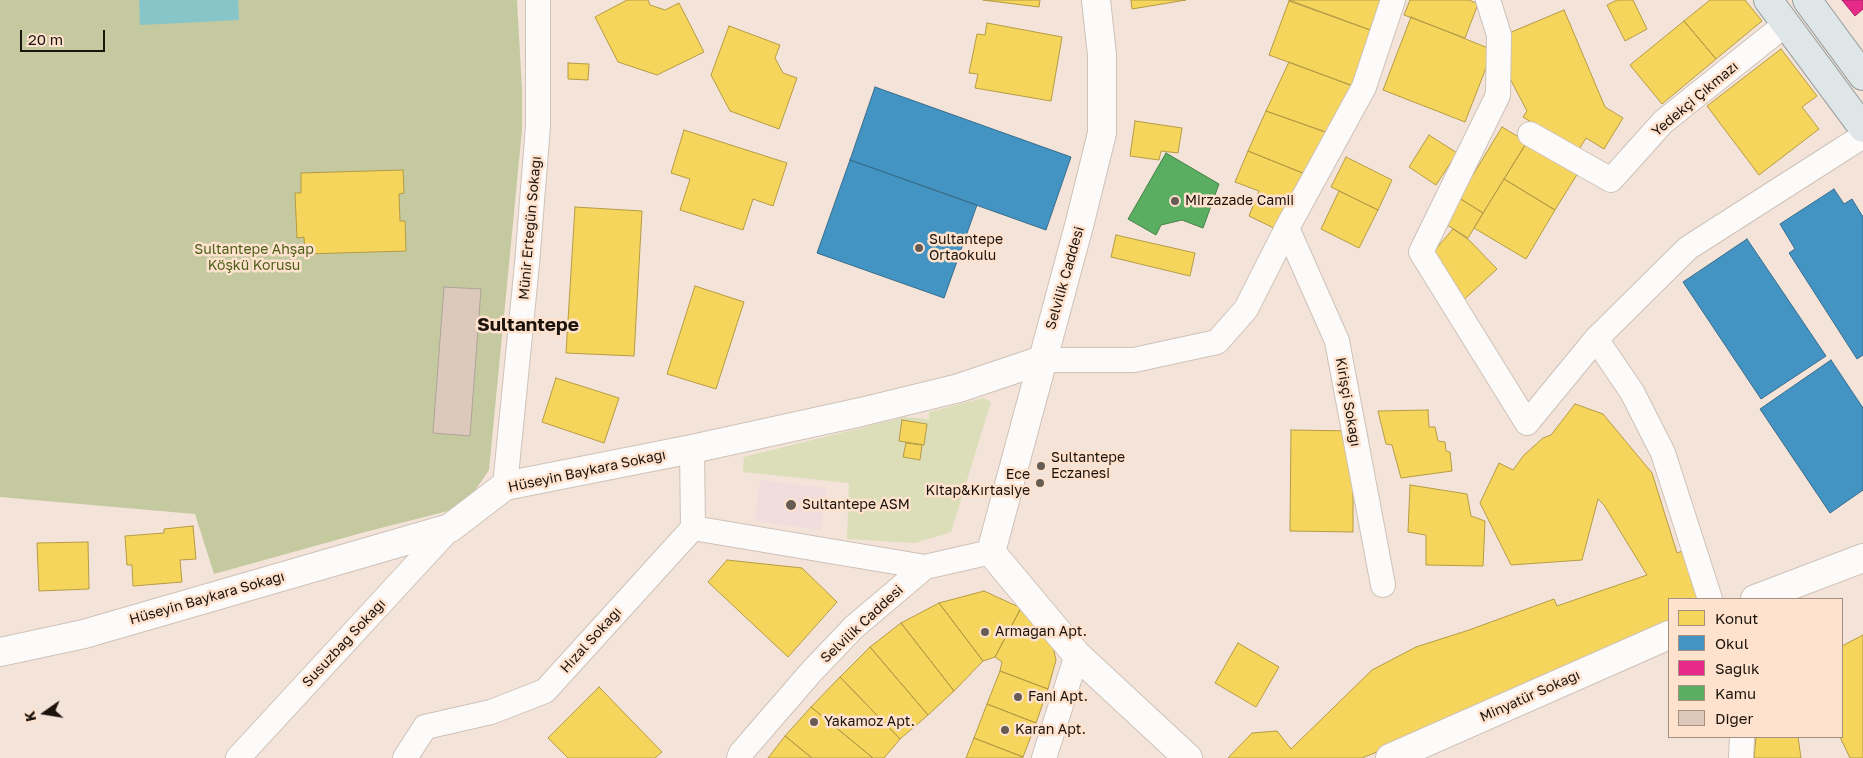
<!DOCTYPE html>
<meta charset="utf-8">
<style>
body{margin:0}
#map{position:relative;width:1863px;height:758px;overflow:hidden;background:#f3e3d8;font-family:"Golos Text",sans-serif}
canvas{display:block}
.legend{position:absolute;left:1668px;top:598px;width:175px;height:140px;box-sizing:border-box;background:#fee2cd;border:1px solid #a48f80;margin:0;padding:6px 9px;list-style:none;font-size:15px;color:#1c130c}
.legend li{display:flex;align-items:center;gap:10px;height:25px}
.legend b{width:25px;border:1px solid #a48f80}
.north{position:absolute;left:20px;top:688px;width:50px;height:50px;-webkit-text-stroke:4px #fee2cd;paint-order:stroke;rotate:257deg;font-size:14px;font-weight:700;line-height:20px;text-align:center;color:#1c130c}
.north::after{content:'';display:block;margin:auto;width:18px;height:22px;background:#1c130c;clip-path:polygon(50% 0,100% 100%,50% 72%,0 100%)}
.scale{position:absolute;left:20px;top:30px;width:85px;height:22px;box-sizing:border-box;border:2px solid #1c130c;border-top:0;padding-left:6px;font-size:15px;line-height:18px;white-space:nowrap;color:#1c130c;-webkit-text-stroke:4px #fee2cd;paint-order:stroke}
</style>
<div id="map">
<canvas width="1863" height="758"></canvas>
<ul class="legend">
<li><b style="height:14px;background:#f6d55c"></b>Konut</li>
<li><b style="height:14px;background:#4393c3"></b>Okul</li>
<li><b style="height:14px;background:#e7298a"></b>Sağlık</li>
<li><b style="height:14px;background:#5aae61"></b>Kamu</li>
<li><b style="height:14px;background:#dcc9bc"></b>Diğer</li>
</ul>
<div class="north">K</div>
<div class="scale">20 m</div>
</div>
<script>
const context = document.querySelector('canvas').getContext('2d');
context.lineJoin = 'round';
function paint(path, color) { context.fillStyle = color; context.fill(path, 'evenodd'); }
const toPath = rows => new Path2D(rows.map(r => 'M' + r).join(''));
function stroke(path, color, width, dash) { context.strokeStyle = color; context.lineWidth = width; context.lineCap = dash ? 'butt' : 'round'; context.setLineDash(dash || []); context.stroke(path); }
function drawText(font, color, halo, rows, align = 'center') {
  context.font = font + ' "Golos Text",sans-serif'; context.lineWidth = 5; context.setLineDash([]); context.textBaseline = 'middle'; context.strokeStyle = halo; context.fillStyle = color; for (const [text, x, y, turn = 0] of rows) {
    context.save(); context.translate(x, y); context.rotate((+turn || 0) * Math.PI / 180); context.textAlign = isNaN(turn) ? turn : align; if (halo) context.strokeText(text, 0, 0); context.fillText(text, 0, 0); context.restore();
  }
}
const medical = toPath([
 [760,480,826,488,821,530,755,521]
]);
const green = toPath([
 [983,398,991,402,951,532,915,543,847,539,849,483,743,472,744,457,905,417,929,419,929,412]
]);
const forest = toPath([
 [0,0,517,0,522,89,522,130,489,470,470,498,448,511,365,532,214,574,195,514,0,497]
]);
const water = toPath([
 [139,0,238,0,239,20,140,25]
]);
const homes = toPath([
 [627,0,648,0,650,5,665,10,679,3,704,52,657,75,618,62,595,17,627,0],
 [983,0,1040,0,1039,7,983,0],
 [1131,0,1186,0,1132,9,1131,0],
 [1289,0,1384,0,1373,31,1289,0],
 [1410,0,1469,0,1478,4,1465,38,1404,15,1410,0],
 [1617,0,1633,0,1647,29,1625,41,1607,5,1617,0],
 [1710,0,1745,0,1762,21,1716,59,1684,21,1710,0],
 [1289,1,1373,31,1353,86,1269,55,1289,1],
 [1564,10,1605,107,1623,118,1604,149,1586,138,1578,151,1523,117,1527,111,1506,71,1509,33,1564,10],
 [1411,17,1493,50,1465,122,1383,90,1411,17],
 [1684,21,1716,59,1662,104,1630,65,1684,21],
 [987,23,1062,37,1051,101,975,88,978,74,969,73,977,34,985,35,987,23],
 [729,26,780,45,775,58,783,73,797,78,779,129,730,111,711,75,729,26],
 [1781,49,1817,96,1802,107,1819,129,1759,175,1707,106,1781,49],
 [1289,62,1353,86,1331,134,1266,111,1289,62],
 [568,63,589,64,588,80,568,79,568,63],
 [1266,111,1331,134,1310,176,1248,151,1266,111],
 [1135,121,1182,128,1178,153,1161,151,1159,160,1130,156,1135,121],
 [1502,127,1527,142,1483,213,1459,198,1502,127],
 [684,130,787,163,773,206,753,199,743,230,680,210,690,179,671,173,684,130],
 [1429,135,1457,153,1436,185,1409,167,1429,135],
 [1527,142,1578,173,1555,210,1504,179,1527,142],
 [1248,151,1310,176,1280,231,1249,216,1259,191,1235,182,1248,151],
 [1346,157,1392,180,1378,210,1331,187,1346,157],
 [403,170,404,193,399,194,400,221,405,221,406,251,305,254,304,237,297,238,295,193,301,193,301,173,403,170],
 [1504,179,1555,210,1526,259,1474,228,1504,179],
 [1339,191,1378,210,1359,248,1321,229,1339,191],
 [1459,198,1483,213,1468,238,1444,223,1459,198],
 [575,207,642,211,634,356,566,353,575,207],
 [1453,229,1469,240,1497,269,1457,306,1428,258,1453,229],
 [1116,235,1195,253,1190,276,1111,257,1116,235],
 [695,286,744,302,716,389,667,374,695,286],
 [556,378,619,398,604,443,542,422,556,378],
 [1575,404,1603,414,1652,473,1677,553,1685,550,1704,599,1669,599,1669,623,1414,737,1362,758,1228,758,1252,733,1277,731,1291,749,1372,670,1416,647,1469,630,1554,599,1557,606,1647,575,1604,505,1598,499,1582,560,1511,565,1480,503,1499,463,1513,470,1524,455,1543,438,1551,435,1575,404],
 [1428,410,1429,427,1435,427,1438,441,1445,442,1446,451,1450,452,1452,471,1401,478,1392,445,1386,444,1378,411,1428,410],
 [902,420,927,424,924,445,899,441,902,420],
 [1291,430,1353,431,1353,532,1290,531,1291,430],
 [906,443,922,445,920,460,903,457,906,443],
 [1410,485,1467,494,1471,516,1485,521,1483,566,1426,565,1426,535,1408,532,1410,485],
 [193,526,196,559,180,560,182,582,133,586,132,565,127,565,125,536,164,533,164,529,193,526],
 [88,542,89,589,39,591,37,543,88,542],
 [727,560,802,568,837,602,788,657,708,582,727,560],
 [984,591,1021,608,995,657,983,661,939,603,984,591],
 [939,603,983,661,954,691,901,623,939,603],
 [1021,608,1052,642,1056,660,1048,689,1000,671,1002,662,995,657,1021,608],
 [901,623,954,691,928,715,870,647,901,623],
 [1863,635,1863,758,1850,758,1840,737,1842,737,1842,646,1863,635],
 [1238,643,1279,667,1256,707,1215,683,1238,643],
 [870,647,928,715,900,739,840,677,870,647],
 [1000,671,1048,689,1036,723,987,704,1000,671],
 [840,677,900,739,884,758,873,758,811,707,840,677],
 [599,687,662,752,655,758,568,758,548,738,599,687],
 [987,704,1036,723,1023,757,974,738,987,704],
 [811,707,873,758,812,758,785,736,811,707],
 [785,736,812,758,768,758,785,736],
 [1756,737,1798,737,1801,758,1754,758,1756,737],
 [974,738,1023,757,1023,758,966,758,974,738]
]);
const schools = toPath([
 [875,87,1071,157,1046,230,850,160,875,87],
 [850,160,977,205,944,298,817,253,850,160],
 [1834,189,1844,204,1852,199,1863,217,1863,355,1857,359,1789,253,1795,249,1780,224,1834,189],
 [1747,239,1826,356,1761,399,1683,282,1747,239],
 [1831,360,1863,408,1863,490,1830,513,1760,409,1831,360]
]);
const health = toPath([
 [1842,0,1863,0,1863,9,1855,16,1842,0]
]);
const public = toPath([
 [1166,153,1219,184,1203,228,1182,220,1161,225,1156,235,1128,219,1166,153]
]);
const building = toPath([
 [444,287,481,289,470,436,433,433,444,287]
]);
const minor = toPath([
 [1488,0,1499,35,1498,95,1421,252,1527,423,1596,339,1688,248,1863,136],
 [1530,134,1611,180,1663,122,1787,23],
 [1287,228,1337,341,1383,585],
 [1596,339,1632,392,1663,453,1710,599],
 [1042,360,1134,360,1217,342,1246,309,1287,228,1364,87,1393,0],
 [505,486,527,264,538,126,538,0],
 [693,528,925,567],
 [238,758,450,528],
 [405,758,425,727,491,712,545,691,693,528,692,449],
 [739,758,741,753,812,671,854,627,925,567,991,552],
 [1044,758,1077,655],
 [1741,758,1742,737]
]);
const tertiary = toPath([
 [1096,0,1102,55,1102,133,1080,222,991,552,1077,655,1188,758],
 [1755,599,1863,558],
 [0,652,84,634,450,528,505,486,692,449,861,412,959,388,1042,360],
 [1390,758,1669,635]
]);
const primary = toPath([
 [1768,0,1863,128],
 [1807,0,1863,76]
]);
const markers = [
 [1175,201,5,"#675c53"],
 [919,248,5,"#675c53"],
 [1041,466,5,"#675c53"],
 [1040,483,5,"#675c53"],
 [791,505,6,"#675c53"],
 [985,632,5,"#675c53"],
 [1018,697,5,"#675c53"],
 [814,722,5,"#675c53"],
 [1005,730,5,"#675c53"]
];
const streetNames = [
 ["Yedekçi Çıkmazı",1695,99,-40],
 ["Münir Ertegün Sokağı",530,228,-85],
 ["Selvilik Caddesi",1065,278,-74],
 ["Kirişçi Sokağı",1348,402,80],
 ["Hüseyin Baykara Sokağı",587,471,-12],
 ["Hüseyin Baykara Sokağı",207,598,-16],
 ["Selvilik Caddesi",862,624,-43],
 ["Hızal Sokağı",591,640,-48],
 ["Susuzbağ Sokağı",344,643,-47],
 ["Minyatür Sokağı",1530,696,-24]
];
const poiNames = [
 ["Mirzazade Camii",1185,201],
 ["Sultantepe",929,240],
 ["Ortaokulu",929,256],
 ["Sultantepe",1051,458],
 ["Eczanesi",1051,474],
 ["Ece",1030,475,"right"],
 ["Kitap&Kırtasiye",1030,491,"right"],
 ["Sultantepe ASM",802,505],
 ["Armağan Apt.",995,632],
 ["Fani Apt.",1028,697],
 ["Yakamoz Apt.",824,722],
 ["Karan Apt.",1015,730]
];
const parkNames = [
 ["Sultantepe Ahşap",254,250],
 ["Köşkü Korusu",254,266]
];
const districtNames = [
 ["Sultantepe",528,325]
];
paint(medical, '#f1dcde');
paint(green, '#dbdeb9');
paint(forest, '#c4c9a0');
paint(water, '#87c5c9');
paint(homes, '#f6d55c');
stroke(homes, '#b59b44', 1);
paint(schools, '#4393c3');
stroke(schools, '#376d8c', 1);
paint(health, '#e7298a');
stroke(health, '#aa2264', 1);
paint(public, '#5aae61');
stroke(public, '#478048', 1);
paint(building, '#dcc9bc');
stroke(building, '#b0a49c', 1);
stroke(minor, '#cec2b9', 26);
stroke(tertiary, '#cec2b9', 30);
stroke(primary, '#97a0a1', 30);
stroke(minor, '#fdfbf9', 24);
stroke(tertiary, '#fdfbf9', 28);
stroke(primary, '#dfe6e7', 28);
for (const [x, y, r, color] of markers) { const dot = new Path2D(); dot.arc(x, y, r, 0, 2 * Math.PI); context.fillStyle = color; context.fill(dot); stroke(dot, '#fee2cd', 2); }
drawText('14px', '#1c130c', '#fee2cd', streetNames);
drawText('14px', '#1c130c', '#fee2cd', poiNames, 'left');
drawText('14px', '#4c5f19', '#fee2cd', parkNames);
drawText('bold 19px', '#1c130c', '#fee2cd', districtNames);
</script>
